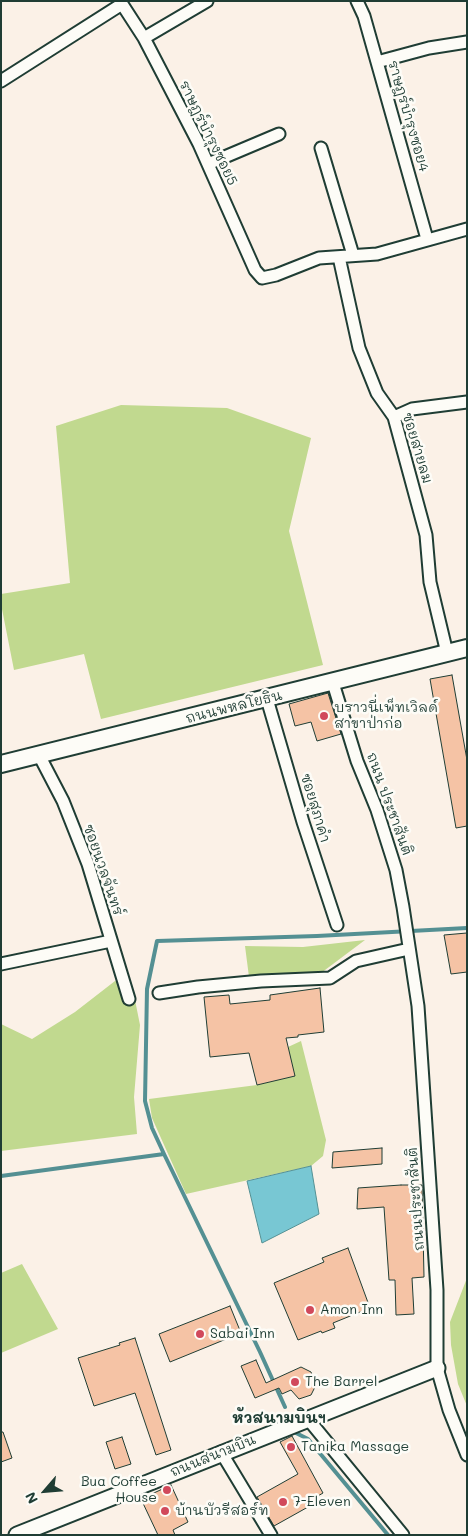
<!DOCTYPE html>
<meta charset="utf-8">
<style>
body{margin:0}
#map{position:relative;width:468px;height:1536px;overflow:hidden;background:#fbf1e7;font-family:Mali,sans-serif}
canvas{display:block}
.frame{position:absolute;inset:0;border:2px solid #1f3d34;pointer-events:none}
.north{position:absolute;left:20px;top:1466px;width:50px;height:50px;-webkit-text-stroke:4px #fdfcf7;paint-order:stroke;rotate:243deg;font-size:14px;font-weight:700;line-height:20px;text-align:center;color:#1f3d34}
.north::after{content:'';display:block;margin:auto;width:18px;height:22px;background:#1f3d34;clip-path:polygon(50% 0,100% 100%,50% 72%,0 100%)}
</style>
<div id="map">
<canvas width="468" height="1536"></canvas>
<div class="frame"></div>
<div class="north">N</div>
</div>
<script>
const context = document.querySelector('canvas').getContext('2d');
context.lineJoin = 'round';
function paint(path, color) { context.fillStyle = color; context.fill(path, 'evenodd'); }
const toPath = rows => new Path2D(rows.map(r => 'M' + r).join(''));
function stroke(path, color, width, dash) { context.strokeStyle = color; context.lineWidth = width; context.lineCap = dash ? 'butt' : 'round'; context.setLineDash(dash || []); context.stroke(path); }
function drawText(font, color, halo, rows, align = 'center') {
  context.font = font + ' Mali,"Playpen Sans Thai",sans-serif'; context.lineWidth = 5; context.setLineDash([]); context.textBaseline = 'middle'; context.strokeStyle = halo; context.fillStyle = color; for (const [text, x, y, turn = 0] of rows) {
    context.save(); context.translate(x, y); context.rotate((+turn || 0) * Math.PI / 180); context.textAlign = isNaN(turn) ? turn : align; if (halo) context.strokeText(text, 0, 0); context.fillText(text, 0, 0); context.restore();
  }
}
const green = toPath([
 [121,405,227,408,311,438,289,531,323,665,101,719,84,654,14,670,1,604,1,594,70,583,56,426],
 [365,940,321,973,249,977,245,946,303,947],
 [115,981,132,985,140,1025,134,1097,137,1134,1,1151,1,1024,32,1039,75,1012],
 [301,1041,326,1140,323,1156,311,1166,186,1194,152,1118,149,1099,257,1085,294,1076,288,1047],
 [22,1264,58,1329,1,1353,1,1273],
 [467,1278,467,1406,458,1384,451,1345,450,1322]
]);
const water = toPath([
 [311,1166,319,1214,262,1243,247,1181,311,1166]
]);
const stream = toPath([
 [164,1154,152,1128,145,1101,147,989,157,941,317,936,467,928],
 [1,1176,164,1154,260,1352,285,1407],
 [295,1429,296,1433,308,1439,388,1535]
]);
const building = toPath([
 [452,675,467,760,467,826,456,828,430,679,452,675],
 [328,693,341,734,317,741,311,722,295,726,289,704,328,693],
 [467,933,467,972,451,974,444,935,467,933],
 [320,988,324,1032,298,1035,298,1037,286,1038,295,1076,257,1085,249,1053,210,1057,204,997,229,995,230,1004,270,1000,270,995,320,988],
 [382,1148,382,1164,332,1168,333,1152,382,1148],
 [401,1185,422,1185,424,1277,412,1278,414,1314,396,1315,395,1280,389,1280,384,1207,357,1209,358,1188,401,1185],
 [348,1248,370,1308,333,1323,335,1328,322,1333,321,1331,298,1340,274,1283,324,1262,322,1258,348,1248],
 [230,1306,241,1333,170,1362,159,1334,230,1306],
 [135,1338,171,1450,156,1455,135,1393,94,1406,78,1358,120,1345,119,1343,135,1338],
 [256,1360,266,1383,301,1367,311,1372,316,1385,311,1395,299,1399,291,1390,282,1394,279,1388,255,1398,241,1366,256,1360],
 [1,1432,3,1432,12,1458,1,1462,1,1432],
 [292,1436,323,1493,306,1503,308,1507,274,1526,257,1497,298,1474,280,1442,292,1436],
 [122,1437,131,1464,115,1469,106,1442,122,1437],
 [171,1485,188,1522,173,1530,175,1535,158,1535,141,1499,171,1485]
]);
const minor = toPath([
 [120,1,144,38,199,144,255,270,262,278,276,275,319,258,377,254,467,229],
 [357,1,364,16,427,239],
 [144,38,207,1],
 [377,62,429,48,467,42],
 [1,81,122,4],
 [321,148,353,255],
 [208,164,279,134],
 [339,257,359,348,377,393,394,417,426,535,430,582,447,653],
 [394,417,412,409,467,402],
 [333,683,357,761,377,810,396,870,403,907,418,1006,437,1290,437,1368,449,1410,467,1455],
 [267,699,303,822,337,925],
 [39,755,63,801,88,864,129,999],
 [1,964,111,941],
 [159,993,198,987,261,981,330,978,356,961,409,949],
 [308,1419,403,1535],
 [221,1452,271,1535]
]);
const tertiary = toPath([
 [17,1535,437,1368]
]);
const secondary = toPath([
 [1,764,467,648]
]);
const markers = [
 [324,716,5,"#d1495b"],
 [310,1310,5,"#d1495b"],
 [200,1334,5,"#d1495b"],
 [295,1382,5,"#d1495b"],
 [291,1447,5,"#d1495b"],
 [167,1490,5,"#d1495b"],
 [283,1502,5,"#d1495b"],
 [165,1511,5,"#d1495b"]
];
const streetNames = [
 ["ราษฎร์บำรุงซอย4",408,116,74],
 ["ราษฎร์บำรุงซอย5",208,133,64],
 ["ซอยสายลม",417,448,73],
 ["ถนนพหลโยธิน",234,707,-14],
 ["ถนน ประชาสันติ",389,804,70],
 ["ซอยสุภาคำ",315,808,73],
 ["ซอยนวลจันทร์",103,870,71],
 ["ถนนประชาสันติ",416,1199,-94],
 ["ถนนสนามบิน",213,1456,-22]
];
const poiNames = [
 ["บราวนี่เพ็ทเวิลด์",334,708],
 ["สาขาป่าก่อ",334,724],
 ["Amon Inn",320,1310],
 ["Sabai Inn",210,1334],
 ["The Barrel",305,1382],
 ["Tanika Massage",301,1447],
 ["Bua Coffee",157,1482,"right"],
 ["House",157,1498,"right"],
 ["7-Eleven",293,1502],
 ["บ้านบัวรีสอร์ท",175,1511]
];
const neighbourhoodNames = [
 ["หัวสนามบินฯ",279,1418]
];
paint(green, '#c1d98f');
paint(water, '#78c7d3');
stroke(water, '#549093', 1);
stroke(stream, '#549093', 4);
paint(building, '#f5c3a5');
stroke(building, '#1f3d34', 1);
stroke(minor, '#1f3d34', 15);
stroke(tertiary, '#1f3d34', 19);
stroke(secondary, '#1f3d34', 20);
stroke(minor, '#fdfcf7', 11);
stroke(tertiary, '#fdfcf7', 15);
stroke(secondary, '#fdfcf7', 16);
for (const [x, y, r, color] of markers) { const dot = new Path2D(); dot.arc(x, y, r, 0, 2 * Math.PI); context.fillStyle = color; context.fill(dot); stroke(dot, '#fdfcf7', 2); }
drawText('14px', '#1f3d34', '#fdfcf7', streetNames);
drawText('14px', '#1f3d34', '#fdfcf7', poiNames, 'left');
drawText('bold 15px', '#1f3d34', '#fdfcf7', neighbourhoodNames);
</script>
